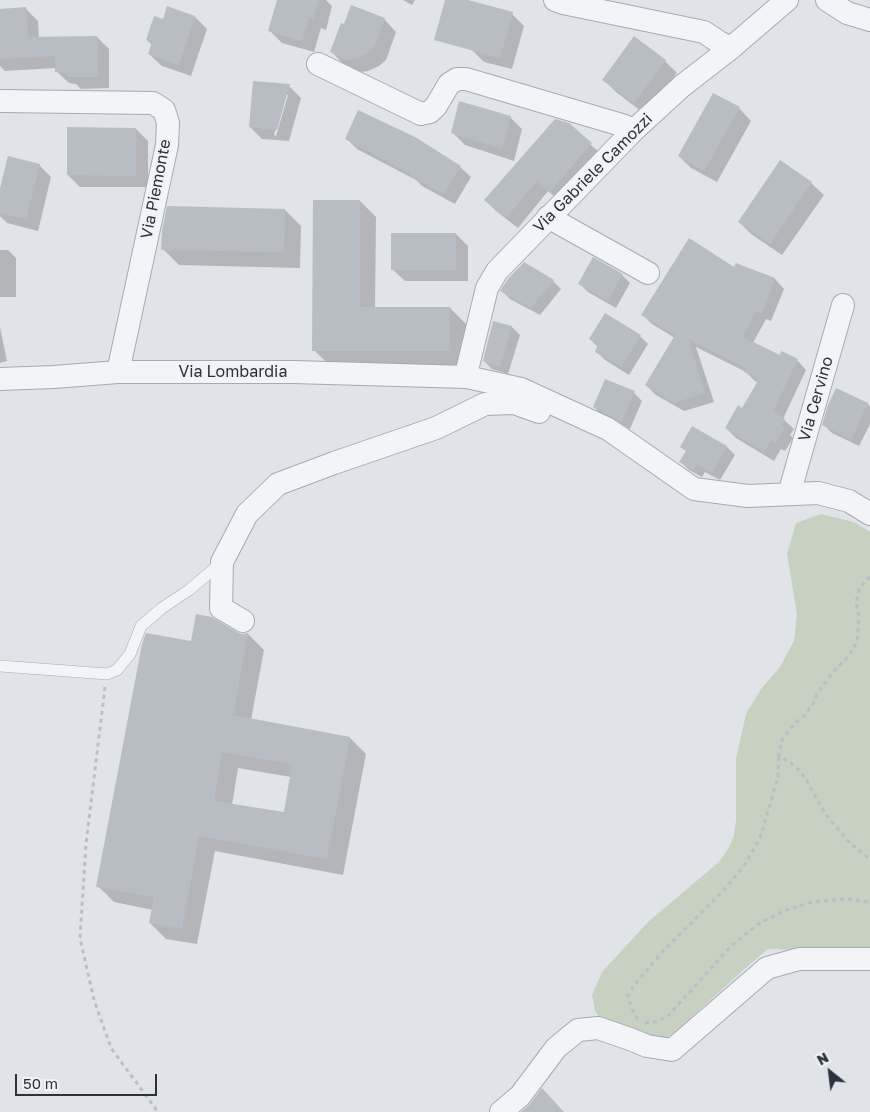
<!DOCTYPE html>
<style>
body{margin:0}
#map{position:relative;width:870px;height:1112px;overflow:hidden;background:#e0e3e8;font-family:"Golos Text",sans-serif}
canvas{display:block}
.north{position:absolute;left:805px;top:1047px;width:50px;height:50px;-webkit-text-stroke:4px #f0f2f6;paint-order:stroke;rotate:331deg;font-size:14px;font-weight:700;line-height:20px;text-align:center;color:#2a323e}
.north::after{content:'';display:block;margin:auto;width:18px;height:22px;background:#2a323e;clip-path:polygon(50% 0,100% 100%,50% 72%,0 100%)}
.scale{position:absolute;left:15px;top:1074px;width:142px;height:22px;box-sizing:border-box;border:2px solid #2a323e;border-top:0;padding-left:6px;font-size:15px;line-height:18px;white-space:nowrap;color:#2a323e;-webkit-text-stroke:4px #f0f2f6;paint-order:stroke}
</style>
<div id="map">
<canvas width="870" height="1112"></canvas>
<div class="north">N</div>
<div class="scale">50 m</div>
</div>
<script>
const context = document.querySelector('canvas').getContext('2d');
context.lineJoin = 'round';
function paint(path, color) { context.fillStyle = color; context.fill(path, 'evenodd'); }
const toPath = rows => new Path2D(rows.map(r => 'M' + r).join(''));
function stroke(path, color, width, dash) { context.strokeStyle = color; context.lineWidth = width; context.lineCap = dash ? 'butt' : 'round'; context.setLineDash(dash || []); context.stroke(path); }
function drawText(font, color, halo, rows, align = 'center') {
  context.font = font + ' "Golos Text",sans-serif'; context.lineWidth = 4.5; context.setLineDash([]); context.textBaseline = 'middle'; context.strokeStyle = halo; context.fillStyle = color; for (const [text, x, y, turn = 0] of rows) {
    context.save(); context.translate(x, y); context.rotate((+turn || 0) * Math.PI / 180); context.textAlign = isNaN(turn) ? turn : align; if (halo) context.strokeText(text, 0, 0); context.fillText(text, 0, 0); context.restore();
  }
}
const green = toPath([
 [821,514,854,522,870,532,870,947,796,950,768,949,750,964,674,1033,662,1040,606,1027,595,1011,592,995,602,972,649,921,719,862,728,849,734,836,736,820,736,759,746,714,761,689,780,667,794,641,797,614,787,554,796,523]
]);
const shadow = toPath([
 [279,0,326,0,332,6,326,30,321,28,314,52,282,43,270,31],
 [403,0,415,0,412,5],
 [446,0,463,0,512,14,524,26,512,69,484,62,472,50],
 [26,9,38,21,39,38,97,37,109,49,109,88,81,89,76,84,69,83,56,71,56,68,5,71,0,66,0,10],
 [195,17,207,29,191,76,162,66,149,54,152,45,147,40,163,21],
 [384,19,396,32,386,60,379,66,368,71,360,72,343,64,331,51,345,26],
 [665,61,677,73,646,115,616,92,604,80],
 [289,86,301,98,289,141,262,139,250,127],
 [285,95,288,95,276,136,274,135],
 [739,108,751,121,717,182,691,168,679,156],
 [510,117,522,129,514,161,465,145,453,133],
 [568,124,602,155,561,202,548,191,518,228,496,211,485,200],
 [136,129,148,141,148,187,80,187,68,175],
 [347,139,460,167,471,177,455,204,422,186,416,180,357,149],
 [39,165,51,177,38,231,7,223,0,216,0,193],
 [811,183,824,195,782,255,751,234,739,222],
 [360,201,376,217,375,308,450,308,466,324,465,367,330,366,314,350],
 [285,210,301,226,300,268,179,265,163,249],
 [456,234,468,246,468,281,405,281,392,269],
 [0,250,8,250,16,258,16,297,0,297],
 [594,259,622,275,630,283,616,308,588,292,580,284],
 [524,264,553,281,561,289,540,315,510,299,502,291],
 [737,265,775,279,784,289,771,321,766,319,753,343,780,357,797,360,806,370,783,419,794,429,790,435,793,438,785,451,781,449,774,461,736,438,726,428,742,409,758,383,755,381,746,372,696,347,714,402,684,411,656,395,646,385,675,338,652,324,643,315,735,269],
 [494,323,512,327,520,335,508,374,492,369,484,361],
 [0,327,7,361,0,363],
 [640,336,648,344,629,375,605,360,597,352,598,347,590,339],
 [837,390,868,404,870,407,870,424,859,446,832,433,824,425],
 [634,393,642,401,630,429,623,425,602,415,594,407],
 [693,428,727,447,735,455,720,480,705,472,702,477,689,470,681,462,687,452,682,447],
 [248,634,264,650,251,720,350,738,366,754,343,875,215,851,197,944,166,939,150,923,153,910,114,902,98,886,192,642],
 [238,768,291,777,285,814,232,805]
]);
const building = toPath([
 [277,0,319,0,313,19,309,17,302,41,268,31],
 [445,0,468,0,513,12,500,58,434,40],
 [351,5,385,18,374,48,367,54,356,59,347,60,330,52,341,23,344,24],
 [167,6,195,16,179,65,148,54,152,42,146,40,154,16,163,19],
 [26,7,28,37,97,36,98,77,67,77,67,73,55,72,55,56,0,59,0,9],
 [634,36,666,60,634,103,602,80],
 [253,81,290,84,277,130,249,127],
 [713,93,740,107,704,171,678,156],
 [459,101,511,116,502,149,451,133],
 [358,110,415,137,461,166,444,194,410,176,411,174,345,139],
 [555,119,569,123,592,143,550,192,537,181,506,218,484,200],
 [67,127,136,128,136,176,67,175],
 [8,156,40,164,26,219,0,213,0,188],
 [780,160,812,182,770,244,738,222],
 [313,200,360,200,360,307,450,307,450,351,312,351],
 [167,206,285,209,284,252,161,250,162,231],
 [391,233,456,233,456,270,391,270],
 [689,238,734,267,736,263,775,278,762,313,756,311,743,337,780,355,781,351,798,359,773,411,785,419,781,426,785,428,775,443,771,440,764,452,725,428,738,405,742,408,759,379,744,372,746,368,688,339,705,393,673,403,645,385,675,335,641,315],
 [593,257,623,274,608,301,578,284],
 [524,262,554,280,531,308,500,291,508,279],
 [605,313,641,335,621,367,595,352,598,344,589,339],
 [493,321,512,326,500,367,483,361],
 [605,379,635,391,621,422,613,417,593,407],
 [836,388,868,403,851,439,822,425,828,405],
 [692,426,727,446,712,473,697,464,693,470,679,462,686,451,680,447],
 [196,614,212,617,237,632,242,634,248,633,233,715,350,737,327,859,199,836,182,929,149,923,154,897,96,887,142,644,146,633,191,641],
 [222,752,292,764,284,812,214,801],
 [542,1088,564,1112,521,1112,530,1104]
]);
const path = toPath([
 [870,577,865,581,859,590,856,603,859,615,857,642,848,657,833,672,817,694,813,704,805,715,793,725,782,740,779,756,791,763,800,771,807,781,821,807,830,820,850,843,870,859],
 [105,687,86,844,80,938,94,1000,111,1048,158,1112],
 [638,1019,635,1016,631,1006,628,996,635,984,664,950,722,892,744,866,760,838,771,802,778,775,779,756],
 [645,1023,657,1022,669,1015,732,945,761,922,786,910,812,902,845,899,870,902]
]);
const lane = toPath([
 [0,666,107,674,117,670,130,654,141,626,162,608,189,590,221,563]
]);
const street = toPath([
 [555,0,563,3,704,32,719,42,731,48],
 [827,0,847,13,870,20],
 [318,64,421,114,430,112,436,106,449,84,457,79,466,79,625,126,633,131],
 [0,101,153,103,164,110,168,123,167,145,118,372],
 [548,217,648,273],
 [467,377,468,366,487,288,497,271,633,131,682,86,731,48,787,0],
 [0,379,54,377,118,372,293,372,467,377,521,389,608,429,694,489,748,496,818,493,849,501,870,514],
 [789,494,843,305],
 [243,621,221,608,222,562,247,514,278,484,334,463,436,428,485,404,514,403,539,412],
 [501,1112,520,1096,556,1048,578,1030,598,1028,630,1039,647,1046,672,1050,767,968,799,959,870,959]
]);
const streetNames = [
 ["Via Gabriele Camozzi",593,173,-45],
 ["Via Piemonte",156,189,-79],
 ["Via Lombardia",233,372],
 ["Via Cervino",816,399,-74]
];
paint(green, '#c6d1c2');
paint(shadow, '#0003');
paint(building, '#b8bdc4');
stroke(lane, '#a6aab2', 12);
stroke(street, '#a6aab2', 24);
stroke(path, '#bbbec3', 3, [4, 4]);
stroke(lane, '#f3f4f7', 11);
stroke(street, '#f3f4f7', 22);
drawText('16px', '#2a323e', '#f0f2f6', streetNames);
</script>
